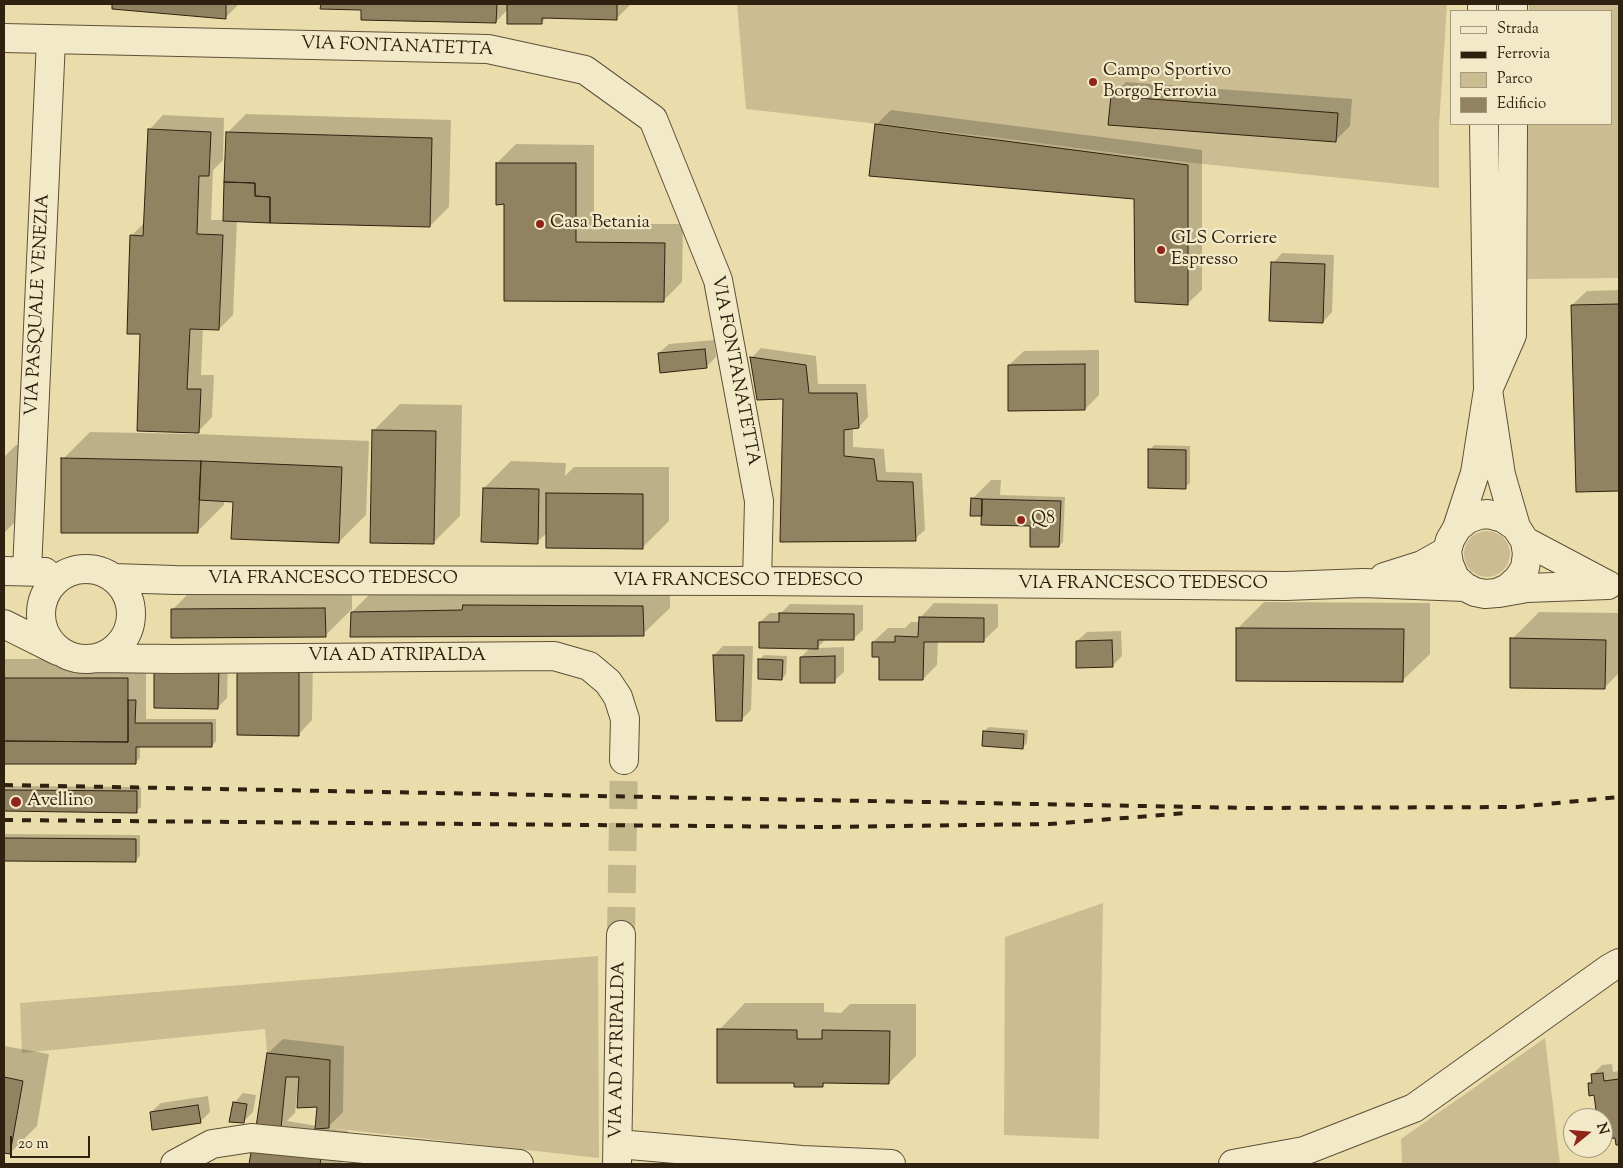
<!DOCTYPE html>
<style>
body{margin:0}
#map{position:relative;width:1623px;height:1168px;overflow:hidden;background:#ebddab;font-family:"Sorts Mill Goudy",serif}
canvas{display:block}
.frame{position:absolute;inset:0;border:5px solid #2f2110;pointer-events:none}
.legend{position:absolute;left:1450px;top:10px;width:162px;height:115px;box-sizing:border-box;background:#f2e9c8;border:1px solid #a4997e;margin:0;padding:6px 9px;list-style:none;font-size:15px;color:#2f2110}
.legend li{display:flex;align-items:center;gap:10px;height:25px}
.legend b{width:25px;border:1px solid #a4997e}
.north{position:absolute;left:1563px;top:1108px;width:50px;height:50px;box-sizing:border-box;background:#f2e9c8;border:1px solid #a4997e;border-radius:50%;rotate:73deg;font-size:14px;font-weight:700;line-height:20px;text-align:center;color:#2f2110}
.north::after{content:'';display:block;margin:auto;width:18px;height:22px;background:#8f2418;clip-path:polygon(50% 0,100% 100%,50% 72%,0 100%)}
.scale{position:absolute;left:10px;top:1136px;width:80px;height:22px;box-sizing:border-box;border:2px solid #2f2110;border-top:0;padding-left:6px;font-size:15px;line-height:18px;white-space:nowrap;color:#2f2110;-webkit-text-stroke:4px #f2e9c8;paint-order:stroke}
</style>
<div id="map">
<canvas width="1623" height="1168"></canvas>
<div class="frame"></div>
<ul class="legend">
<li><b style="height:6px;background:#f2e9c8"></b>Strada</li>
<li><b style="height:6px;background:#2f2110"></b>Ferrovia</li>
<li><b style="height:14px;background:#cbbd91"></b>Parco</li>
<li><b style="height:14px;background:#918361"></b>Edificio</li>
</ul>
<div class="north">N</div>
<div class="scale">20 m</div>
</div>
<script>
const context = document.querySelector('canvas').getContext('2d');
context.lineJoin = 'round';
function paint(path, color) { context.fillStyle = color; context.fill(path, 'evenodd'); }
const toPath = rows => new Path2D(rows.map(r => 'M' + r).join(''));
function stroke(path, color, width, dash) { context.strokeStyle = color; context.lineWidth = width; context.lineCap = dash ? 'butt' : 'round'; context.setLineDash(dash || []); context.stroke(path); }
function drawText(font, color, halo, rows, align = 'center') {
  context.font = font + ' "Sorts Mill Goudy",serif'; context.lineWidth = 4.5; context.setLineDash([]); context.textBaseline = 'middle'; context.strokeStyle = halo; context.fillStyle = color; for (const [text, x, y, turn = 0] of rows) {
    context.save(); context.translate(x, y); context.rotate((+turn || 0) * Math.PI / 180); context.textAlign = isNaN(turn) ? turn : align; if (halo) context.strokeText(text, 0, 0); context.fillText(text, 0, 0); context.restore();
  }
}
const green = toPath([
 [737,4,1447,4,1439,126,1439,188,1193,163,993,137,746,109],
 [1529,4,1619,4,1619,278,1527,279,1528,124,1612,124,1612,11,1529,11],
 '1464 554a23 23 0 1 1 46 0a23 23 0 1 1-46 0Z',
 [1103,903,1099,1139,1004,1135,1005,937],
 [598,956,599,1158,329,1128,330,1061,267,1053,265,1029,22,1053,20,1003],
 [1545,1038,1560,1164,1402,1164,1401,1139]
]);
const shadow = toPath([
 [114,4,239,4,225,18,114,8],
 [322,4,631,4,616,19,547,17,541,23,508,9,496,22,363,9,322,8],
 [1126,82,1352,99,1350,126,1335,141,1112,96],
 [891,110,1202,150,1202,290,1187,304,1136,198,876,125],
 [246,114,451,120,449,207,430,226,237,221,233,315,219,329,203,328,201,375,214,375,212,417,196,434,369,441,366,515,339,542,234,501,224,500,224,505,197,532,63,459,90,432,195,434,195,432,142,333,131,236,145,222,149,130,163,115,224,118,223,160,213,170,211,220,224,220,227,133],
 [516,144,594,145,594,224,683,224,682,282,663,301,506,203,497,163],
 [1282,253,1334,255,1332,312,1323,322,1273,263],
 [1619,290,1619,490,1577,491,1572,305,1587,291],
 [714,340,716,357,706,367,659,353,669,344],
 [761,348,816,356,818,384,866,384,868,417,859,427,853,428,853,447,884,449,886,472,922,473,925,530,915,539,784,397,752,357],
 [1099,350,1099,395,1085,409,1009,365,1024,351],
 [400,404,462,405,460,516,433,543,373,431],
 [16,445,30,446,27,510,4,533,4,457],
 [1154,445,1190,446,1190,483,1185,487,1150,450],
 [511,461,566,463,565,476,574,467,669,467,669,521,642,548,547,533,537,542,484,488],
 [991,480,1001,480,1000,495,1065,497,1063,542,1059,546,1032,525,983,515,972,499],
 [670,580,670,608,643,634,351,636,352,609,325,636,172,610,199,583,352,582,352,612,379,585],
 [1264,602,1430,603,1430,654,1403,680,1237,629],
 [934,603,998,604,998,627,983,641,938,641,937,665,923,679,880,656,873,642,888,628,905,628,911,622,920,622,920,618],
 [790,604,863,605,863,630,853,639,826,639,817,648,844,647,844,672,834,681,801,657,811,647,760,622,770,613,781,613],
 [1539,612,1619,613,1619,673,1604,688,1512,639],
 [1121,631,1122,656,1112,666,1077,641,1087,632],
 [723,646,753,646,751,710,741,720,714,655],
 [764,655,787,656,786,674,782,679,759,660],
 [313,656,312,720,298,735,238,734],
 [4,659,146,659,146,719,216,719,216,741,212,746,140,746,140,758,135,763,4,763],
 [228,659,227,698,217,708,155,706],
 [989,727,1028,730,1027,743,1022,748,984,731],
 [4,786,141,787,141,807,136,811,4,810],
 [4,834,140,835,140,856,135,861,4,860],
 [745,1003,824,1003,824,1012,841,1013,850,1004,916,1004,916,1056,889,1083,826,1082,822,1086,795,1082,719,1030],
 [283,1039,344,1046,343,1112,327,1128,348,1131,342,1164,251,1164,268,1053],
 [297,1094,318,1106,317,1126,287,1121,295,1113],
 [4,1046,49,1054,37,1126,10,1153,4,1152],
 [1612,1064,1613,1072,1619,1071,1619,1143,1617,1144,1616,1136,1603,1138,1603,1118,1598,1118,1595,1094,1589,1084,1593,1080,1592,1075,1602,1065],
 [243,1093,256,1095,253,1112,243,1122,234,1103],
 [208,1096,210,1112,200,1122,151,1112,161,1103]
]);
const building = toPath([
 [112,4,226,4,226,19,112,9,112,4],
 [321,4,497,4,496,23,361,20,361,10,320,9,321,4],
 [507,4,617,4,617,20,542,18,542,24,507,24,507,4],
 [1111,96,1338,113,1336,142,1108,125,1111,96],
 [875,124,1188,165,1188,305,1135,302,1134,199,869,176,875,124],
 [148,129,211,132,209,176,199,176,197,234,223,235,219,330,190,329,187,389,201,389,199,433,137,431,140,334,127,334,129,265,130,235,143,236,148,129],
 [226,132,432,138,430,227,270,223,270,197,255,196,255,183,224,182,226,132],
 [496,163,576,163,576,242,665,243,664,302,504,301,504,204,496,205,496,163],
 [224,182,255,183,255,196,270,197,270,223,223,221,224,182],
 [1271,262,1325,264,1323,323,1269,321,1271,262],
 [1619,304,1619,491,1576,492,1571,305,1619,304],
 [705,349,707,368,660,373,658,353,705,349],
 [750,357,806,365,809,393,857,393,859,428,844,430,844,456,874,459,877,481,913,482,916,541,780,542,783,399,757,400,750,357],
 [1085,364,1085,410,1008,411,1008,365,1085,364],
 [372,430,436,431,434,544,370,543,372,430],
 [1148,449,1186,450,1186,489,1148,488,1148,449],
 [61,458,201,461,198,533,61,533,61,458],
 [201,461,342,467,339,543,231,539,233,502,199,500,201,461],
 [483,488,539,489,538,544,481,542,483,488],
 [546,493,643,494,643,549,546,548,546,493],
 [971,498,982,499,982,516,970,516,971,498],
 [982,499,1061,501,1059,547,1030,547,1030,526,981,525,982,499],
 [463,605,643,606,644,636,350,637,351,612,462,610,463,605],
 [325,608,326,637,171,638,171,609,325,608],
 [779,613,854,614,854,640,818,640,818,649,759,648,759,622,779,622,779,613],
 [919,617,984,618,984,642,924,642,923,680,879,680,879,657,872,657,872,642,895,642,895,636,918,637,919,617],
 [1236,628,1404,629,1403,682,1236,681,1236,628],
 [1510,638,1606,640,1605,689,1510,688,1510,638],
 [1112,640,1113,667,1076,668,1076,641,1112,640],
 [713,655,744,655,742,721,716,721,713,655],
 [835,656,835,683,800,683,800,657,835,656],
 [758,659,783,660,782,680,758,679,758,659],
 [154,666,219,668,218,709,154,708,154,666],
 [237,669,299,670,299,736,237,735,237,669],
 [4,678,128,678,128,742,4,741,4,678],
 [128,700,136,700,135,723,212,723,212,747,136,747,136,764,4,764,4,741,128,742,128,700],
 [983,731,1024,734,1023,749,982,746,983,731],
 [4,790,137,791,137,813,4,811,4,790],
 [4,838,136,839,136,862,4,861,4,838],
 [717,1029,797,1030,797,1039,822,1039,822,1030,890,1031,889,1084,823,1083,823,1087,794,1087,794,1083,717,1083,717,1029],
 [267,1053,330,1060,329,1128,315,1129,317,1107,297,1108,299,1077,286,1077,281,1128,256,1127,267,1053],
 [1603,1073,1604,1081,1619,1079,1619,1145,1616,1145,1615,1138,1603,1139,1603,1118,1597,1118,1594,1095,1589,1096,1588,1083,1592,1083,1591,1074,1603,1073],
 [4,1077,23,1081,10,1154,4,1153,4,1077],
 [233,1102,247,1104,244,1123,229,1122,233,1102],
 [198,1105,201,1123,152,1130,150,1112,198,1105],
 [252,1147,321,1158,320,1164,249,1164,252,1147]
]);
const minorTunnel = toPath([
 [621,935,624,760]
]);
const minor = toPath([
 [1482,4,1482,11],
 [1513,11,1513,4],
 [4,38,488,49,585,70,653,119,718,280,759,501,757,581],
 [1484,124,1488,390,1501,475,1516,527],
 [1457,528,1475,473,1488,390,1512,335,1513,124],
 [1525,541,1527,554,1525,568,1518,579,1508,588,1497,593,1485,594,1475,592,1465,587,1455,578,1449,564,1447,551,1450,540,1457,528,1468,519,1479,515,1488,514,1503,518,1516,527,1525,541,1608,585],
 '41 614a45 45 0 1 1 90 0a45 45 0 1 1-90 0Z',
 [4,571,45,572],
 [27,571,51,40],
 [1384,577,1422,565,1447,551],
 [113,578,175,580,757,581,1286,586,1363,583,1465,587],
 [1499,593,1527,588,1608,585],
 [4,624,58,651],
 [97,658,174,659,554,656,589,666,608,682,618,697,625,719,624,760],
 [618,1144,802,1160,891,1164],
 [175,1164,212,1144,251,1138,519,1164],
 [617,1164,621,935],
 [1233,1164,1304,1151,1414,1108,1610,968,1619,963]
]);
const rail = toPath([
 [4,785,1249,808,1517,807,1619,797],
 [4,820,824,827,1050,824,1186,813]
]);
const markers = [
 [1093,82,5,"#8f2418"],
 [540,224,5,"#8f2418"],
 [1161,250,5,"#8f2418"],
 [1021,520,5,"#8f2418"],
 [16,802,6,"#8f2418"]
];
const streetNames = [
 ["VIA FONTANATETTA",397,48,2],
 ["VIA PASQUALE VENEZIA",39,305,-87],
 ["VIA FONTANATETTA",734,371,79],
 ["VIA FRANCESCO TEDESCO",333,580],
 ["VIA FRANCESCO TEDESCO",738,582],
 ["VIA FRANCESCO TEDESCO",1143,585],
 ["VIA AD ATRIPALDA",397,657],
 ["VIA AD ATRIPALDA",619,1050,-89]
];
const poiNames = [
 ["Campo Sportivo",1103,72],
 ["Borgo Ferrovia",1103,93],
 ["Casa Betania",550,224],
 ["GLS Corriere",1171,240],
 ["Espresso",1171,261],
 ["Q8",1031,520],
 ["Avellino",27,802]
];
paint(green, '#cbbd91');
paint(shadow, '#0003');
paint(building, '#918361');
stroke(building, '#2f2110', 1);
stroke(minorTunnel, '#c5b78c', 28, [28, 14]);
stroke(minor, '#5e5037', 30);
stroke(minor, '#f2e9c8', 28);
stroke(rail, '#2f2110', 4, [9, 9]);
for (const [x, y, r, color] of markers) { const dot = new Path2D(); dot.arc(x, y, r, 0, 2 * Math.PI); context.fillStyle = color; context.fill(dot); stroke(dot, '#f2e9c8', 2); }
drawText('18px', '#2f2110', '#f2e9c8', streetNames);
drawText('18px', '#2f2110', '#f2e9c8', poiNames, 'left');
</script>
